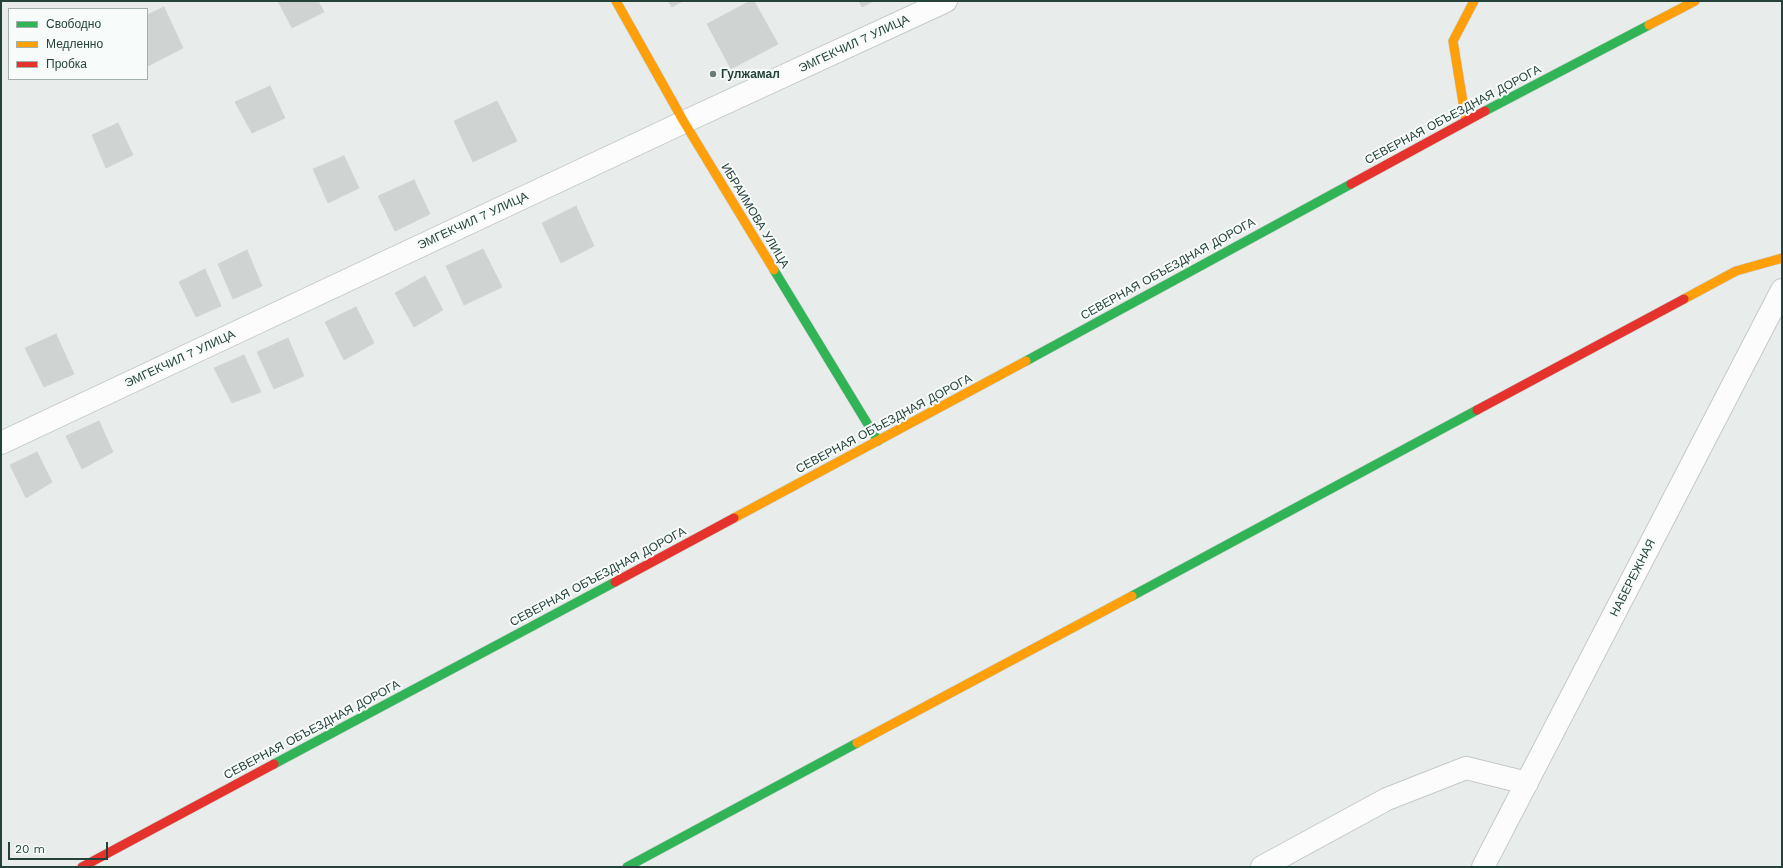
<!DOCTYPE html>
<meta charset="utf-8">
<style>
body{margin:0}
#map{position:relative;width:1783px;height:868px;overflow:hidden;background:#e8edeb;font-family:"Work Sans",sans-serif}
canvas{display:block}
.frame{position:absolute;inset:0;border:2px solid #24423a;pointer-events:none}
.legend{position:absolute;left:8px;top:8px;width:140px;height:72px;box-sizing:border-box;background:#f7fbf9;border:1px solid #a3b1ad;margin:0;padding:5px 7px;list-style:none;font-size:12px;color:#24423a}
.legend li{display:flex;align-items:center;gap:8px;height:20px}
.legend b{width:20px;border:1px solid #a3b1ad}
.scale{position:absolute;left:8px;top:842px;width:100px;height:18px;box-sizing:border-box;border:2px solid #24423a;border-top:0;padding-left:5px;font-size:12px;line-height:14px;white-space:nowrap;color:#24423a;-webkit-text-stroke:3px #f7fbf9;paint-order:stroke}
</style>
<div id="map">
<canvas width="1783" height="868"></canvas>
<div class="frame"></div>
<ul class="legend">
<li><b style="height:5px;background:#30b455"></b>Свободно</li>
<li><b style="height:5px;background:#ff9f0a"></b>Медленно</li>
<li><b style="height:5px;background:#e5322d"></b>Пробка</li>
</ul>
<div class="scale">20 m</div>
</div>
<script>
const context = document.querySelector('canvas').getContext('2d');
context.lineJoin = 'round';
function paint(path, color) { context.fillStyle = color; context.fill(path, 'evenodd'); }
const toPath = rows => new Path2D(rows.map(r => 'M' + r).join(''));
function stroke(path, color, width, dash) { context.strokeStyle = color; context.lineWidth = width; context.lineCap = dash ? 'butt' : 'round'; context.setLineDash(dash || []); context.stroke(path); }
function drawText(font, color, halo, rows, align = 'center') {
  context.font = font + ' "Work Sans",sans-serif'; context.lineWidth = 4; context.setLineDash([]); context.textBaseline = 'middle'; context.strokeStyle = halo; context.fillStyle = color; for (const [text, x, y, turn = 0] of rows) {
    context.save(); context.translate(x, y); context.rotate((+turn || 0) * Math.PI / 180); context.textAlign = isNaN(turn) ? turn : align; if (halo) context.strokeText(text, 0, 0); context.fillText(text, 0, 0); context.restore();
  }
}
const building = toPath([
 [278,1,318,1,324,12,292,28,278,1],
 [668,1,683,1,672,7,668,1],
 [750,1,754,1,778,44,731,69,707,24,750,1],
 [859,1,874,1,862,7,859,1],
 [164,7,183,48,148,66,147,63,147,15,164,7],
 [270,86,285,118,252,133,235,102,270,86],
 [497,101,517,141,473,162,454,121,497,101],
 [118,123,133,155,106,168,92,135,118,123],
 [344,156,359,188,328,203,313,169,344,156],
 [414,180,430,214,395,231,378,196,414,180],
 [576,206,594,246,561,263,542,223,576,206],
 [483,249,502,287,464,305,446,266,483,249],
 [247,250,262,286,233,299,218,264,247,250],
 [205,269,221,306,196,317,179,282,205,269],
 [425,276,443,310,414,327,395,293,425,276],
 [356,307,374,343,344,360,325,322,356,307],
 [56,334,74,374,44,387,25,348,56,334],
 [288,338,304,376,274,389,257,352,288,338],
 [244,355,261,392,232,403,214,368,244,355],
 [99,421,113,452,82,469,66,436,99,421],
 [37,452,52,482,26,498,10,465,37,452]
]);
const street = toPath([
 [1,443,684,122,946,1],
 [1262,867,1387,799,1466,768,1527,783],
 [1483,867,1782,290]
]);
const fast = toPath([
 [1485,111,1649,25],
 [774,270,878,441],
 [1026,361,1351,184],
 [1132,596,1477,410],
 [274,764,615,582],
 [627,867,857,743]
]);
const slow = toPath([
 [616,1,684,122,774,270],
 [1649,25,1695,1],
 [1466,121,1453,41,1474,1],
 [1684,299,1736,271,1782,258],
 [734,518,1026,361],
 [857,743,1132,596]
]);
const jam = toPath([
 [1351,184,1485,111],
 [1477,410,1684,299],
 [615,582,734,518],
 [82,867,274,764]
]);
const markers = [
 [713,74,4,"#697e78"]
];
const streetNames = [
 ["ЭМГЕКЧИЛ 7 УЛИЦА",854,44,-25],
 ["СЕВЕРНАЯ ОБЪЕЗДНАЯ ДОРОГА",1453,115,-28],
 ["ИБРАИМОВА УЛИЦА",755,216,59],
 ["ЭМГЕКЧИЛ 7 УЛИЦА",473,221,-25],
 ["СЕВЕРНАЯ ОБЪЕЗДНАЯ ДОРОГА",1168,269,-29],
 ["ЭМГЕКЧИЛ 7 УЛИЦА",180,359,-25],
 ["СЕВЕРНАЯ ОБЪЕЗДНАЯ ДОРОГА",884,424,-28],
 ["СЕВЕРНАЯ ОБЪЕЗДНАЯ ДОРОГА",598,577,-28],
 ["НАБЕРЕЖНАЯ",1633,578,-63],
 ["СЕВЕРНАЯ ОБЪЕЗДНАЯ ДОРОГА",312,730,-28]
];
const poiNames = [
 ["Гулжамал",721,74]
];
paint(building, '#cfd4d2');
stroke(building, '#d1d6d4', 1);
stroke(street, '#c5cac8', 24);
stroke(fast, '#c3cbc8', 10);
stroke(slow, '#c3cbc8', 10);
stroke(jam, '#c3cbc8', 10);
stroke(street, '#fcfcfc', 22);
stroke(fast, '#30b455', 9);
stroke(slow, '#ff9f0a', 9);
stroke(jam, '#e5322d', 9);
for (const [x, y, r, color] of markers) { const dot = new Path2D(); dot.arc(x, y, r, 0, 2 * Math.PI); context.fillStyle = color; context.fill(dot); stroke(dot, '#f7fbf9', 1.5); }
drawText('12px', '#24423a', '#f7fbf9', streetNames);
drawText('bold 12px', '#24423a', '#f7fbf9', poiNames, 'left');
</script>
